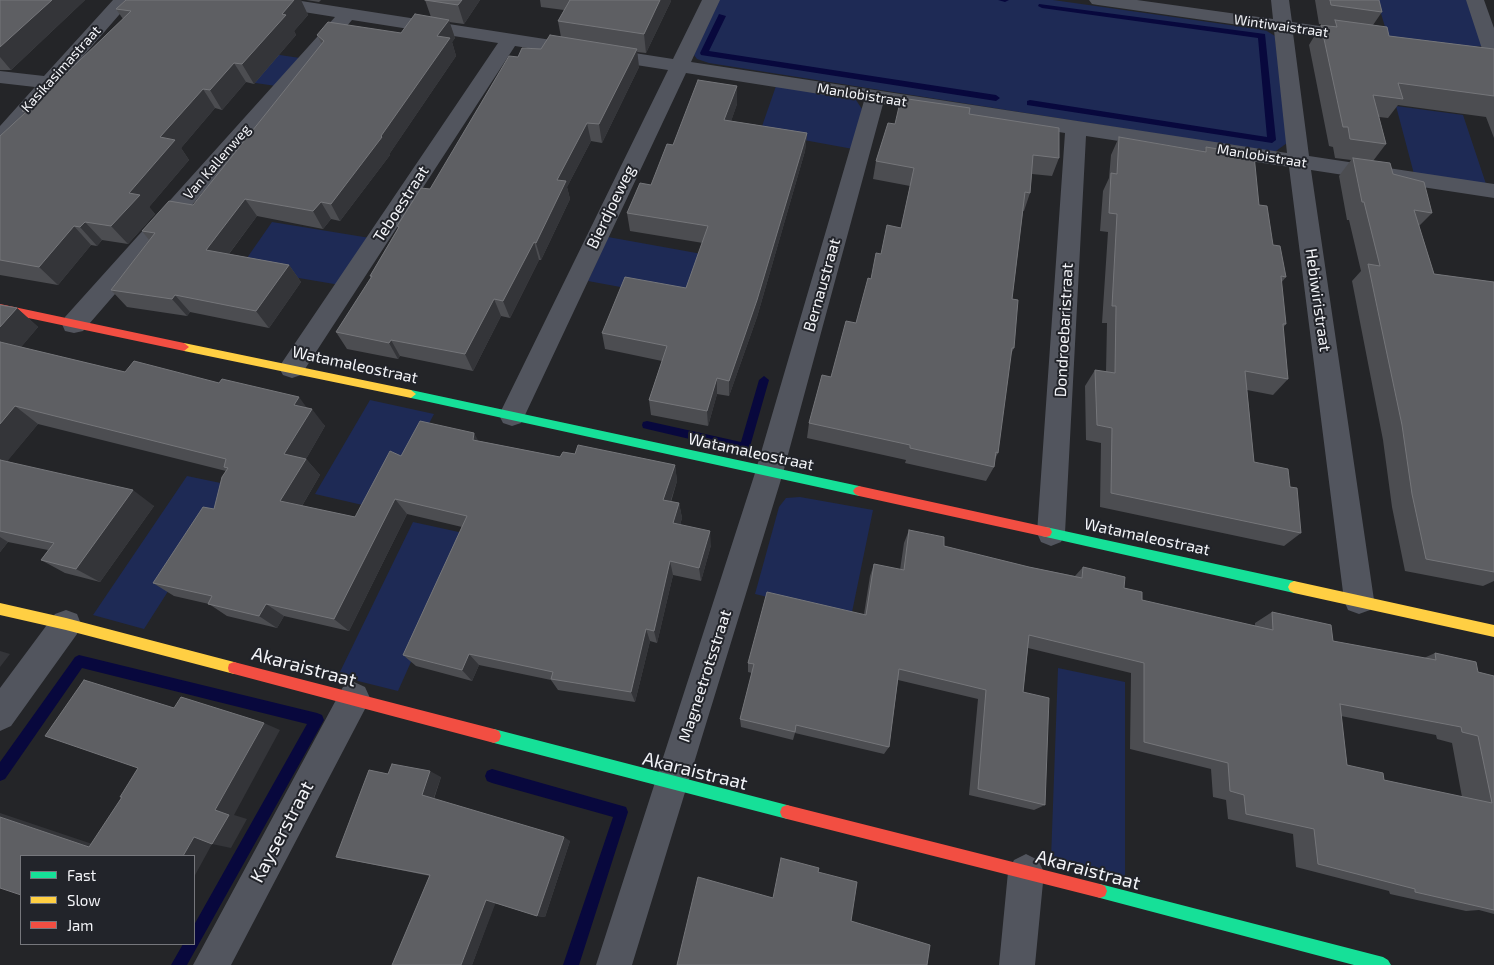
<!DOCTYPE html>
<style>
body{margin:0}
#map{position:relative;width:1494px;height:965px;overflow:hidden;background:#242528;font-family:"Exo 2",sans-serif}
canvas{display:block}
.legend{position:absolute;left:20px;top:855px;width:175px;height:90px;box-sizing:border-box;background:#22242a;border:1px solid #76777c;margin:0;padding:6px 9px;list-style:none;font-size:15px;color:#f3f4f8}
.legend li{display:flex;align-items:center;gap:10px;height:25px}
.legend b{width:25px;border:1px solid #76777c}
</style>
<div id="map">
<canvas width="1494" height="965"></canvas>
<ul class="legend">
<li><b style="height:6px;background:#16e098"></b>Fast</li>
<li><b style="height:6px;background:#ffcf43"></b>Slow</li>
<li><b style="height:6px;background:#f24e42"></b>Jam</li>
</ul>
</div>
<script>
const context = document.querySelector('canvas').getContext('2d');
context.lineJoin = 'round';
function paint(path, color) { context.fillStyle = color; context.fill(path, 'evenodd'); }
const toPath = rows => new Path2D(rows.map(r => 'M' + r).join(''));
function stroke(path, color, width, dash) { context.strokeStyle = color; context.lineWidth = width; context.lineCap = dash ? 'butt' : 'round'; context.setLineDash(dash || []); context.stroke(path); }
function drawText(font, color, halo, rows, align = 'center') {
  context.font = font + ' "Exo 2",sans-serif'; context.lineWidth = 4; context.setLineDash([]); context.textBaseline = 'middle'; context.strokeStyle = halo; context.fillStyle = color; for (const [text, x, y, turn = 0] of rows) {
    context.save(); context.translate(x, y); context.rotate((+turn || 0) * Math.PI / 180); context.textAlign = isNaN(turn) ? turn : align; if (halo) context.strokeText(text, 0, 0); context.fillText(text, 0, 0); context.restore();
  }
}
const green = toPath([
 [718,0,1053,0,1265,30,1275,36,1287,143,1276,151,1266,151,709,63,697,59,694,55],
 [1377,0,1470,0,1482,46,1472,47,1388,37],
 [199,43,300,58,276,86,174,71],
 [776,86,856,100,862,109,853,149,760,132],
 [1396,106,1463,115,1486,184,1414,174],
 [272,222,370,238,340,285,240,268],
 [608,237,702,254,685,299,588,281],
 [370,400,434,414,384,510,315,494],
 [187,476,235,486,144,629,93,615],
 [800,497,873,510,851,617,755,594,779,507,786,498],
 [413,522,468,534,398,691,338,676],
 [1058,668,1125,682,1125,877,1051,859]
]);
const stream = toPath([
 [998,0,1009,0,1005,2,998,0],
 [1039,4,1265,34,1276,140,1272,143,1027,105,1027,101,1030,100,1267,137,1258,38,1042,8,1038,6,1039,4],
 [719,14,726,16,709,51,996,95,1000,98,996,101,701,55,700,53,719,14],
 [764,376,769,380,749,450,745,452,647,429,643,428,642,425,643,422,647,421,741,442,759,380,764,376],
 [79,655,317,713,322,715,324,720,187,965,171,965,183,944,194,944,194,925,307,724,82,668,5,779,0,781,0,762,75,657,79,655],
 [492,769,626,807,628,812,579,965,563,965,613,817,492,783,487,781,485,776,487,771,492,769]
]);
const street = toPath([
 [113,0,132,0,7,144,0,146,0,126,35,87,0,83,0,71,44,76,113,0],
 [251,0,295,0,673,59,702,0,720,0,691,62,1287,153,1274,30,1098,5,1092,4,1089,0,1137,0,1273,19,1271,0,1289,0,1292,22,1361,32,1363,36,1361,40,1354,42,1293,33,1309,156,1494,184,1494,198,1311,170,1374,600,1370,610,1359,614,1348,610,1344,600,1289,167,1086,136,1065,533,1061,542,1051,546,1041,542,1037,533,1065,133,883,104,783,473,632,965,596,965,755,473,864,101,686,73,525,415,521,423,512,426,503,423,499,415,668,70,515,46,301,375,292,378,283,375,279,368,283,361,498,43,352,20,83,331,74,333,65,331,62,324,65,317,335,17,260,5,254,4,251,0],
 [1466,0,1484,0,1494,28,1494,61,1487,59,1484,55,1466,0],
 [66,610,77,614,81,624,77,634,11,726,0,731,0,688,55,614,66,610],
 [354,682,365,687,370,698,365,709,231,965,193,965,343,687,354,682],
 [1026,854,1038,860,1044,872,1035,965,999,965,1008,872,1014,860,1026,854]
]);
const fast = toPath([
 [411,390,859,486,863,488,865,491,863,494,859,496,411,398,406,394,411,390],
 [1046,527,1294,581,1298,583,1300,587,1298,591,1294,593,1046,537,1042,536,1040,532,1042,528,1046,527],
 [494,729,787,805,792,807,794,812,792,817,787,819,494,743,489,741,487,736,489,731,494,729],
 [1100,884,1383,957,1388,960,1391,965,1354,965,1100,898,1095,896,1093,891,1095,886,1100,884]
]);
const slow = toPath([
 [184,343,411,390,416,394,411,398,184,351,179,347,184,343],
 [1294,581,1494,625,1494,637,1294,593,1290,591,1288,587,1290,583,1294,581],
 [0,603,66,618,234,662,239,664,240,668,239,672,234,674,66,630,0,615,0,603]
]);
const jam = toPath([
 [0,304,184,343,189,347,184,351,0,312,0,304],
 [859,486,1046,527,1050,528,1052,532,1050,536,1046,537,859,496,855,494,853,491,855,488,859,486],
 [234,662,494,729,499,731,501,736,499,741,494,743,234,674,229,672,228,668,229,664,234,662],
 [787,805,1100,884,1105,886,1107,891,1105,896,1100,898,787,819,782,817,780,812,782,807,787,805]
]);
const wall = toPath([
 [0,0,85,0,11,70,0,70],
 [126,0,301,0,308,15,294,31,296,35,254,84,246,82,222,110,215,108,181,148,189,160,149,207,155,214,128,244,102,240,97,246,91,245,58,285,0,275,0,136,24,113,22,111,52,87,123,19,116,9],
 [306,0,321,0,319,2],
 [423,0,480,0,464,24,449,22,455,38,452,42,456,56,390,153,390,155,340,221,331,219,323,229,257,216,229,254,289,265,301,282,269,328,190,312,187,316,127,307,111,290,149,240,142,231,193,205,322,44,317,35,401,33,431,17,425,0],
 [540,0,671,0,671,1,646,53,637,52,639,67,602,143,591,141,567,187,570,199,541,260,539,260,510,318,501,316,473,371,400,356,398,359,347,349,336,332,371,278,370,276,398,228,397,226,430,189,518,57,541,49,561,37,558,21,564,10,541,7],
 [1315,0,1379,0,1382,12,1373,25,1389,36,1494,49,1494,138,1486,117,1398,105,1388,118,1379,117,1386,144,1373,161,1393,174,1432,213,1419,226,1434,274,1494,282,1494,581,1483,586,1405,571,1392,507,1383,440,1352,281,1361,271,1349,220,1347,220,1339,176,1351,160,1335,158,1333,147,1329,146,1309,45,1321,25,1331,26,1332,26,1319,24],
 [737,86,737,104,731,121,807,133,805,151,757,317,729,396,717,394,708,426,651,415,649,400,662,361,605,349,602,333,686,288,703,243,630,231,627,213,651,185,673,145],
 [969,114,1059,158,1052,176,1032,174,1030,193,1024,211,1023,211,1012,299,1014,348,1010,356,998,453,995,459,994,467,986,481,905,463,906,460,807,438,809,423,831,377,856,323,871,279,881,254,901,228,910,186,873,179,876,161,895,124],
 [1119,137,1204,151,1206,147,1259,205,1273,245,1286,277,1281,283,1286,324,1283,328,1288,379,1273,395,1247,390,1254,462,1290,487,1301,533,1284,546,1100,507,1101,443,1086,440,1085,386,1095,370,1106,372,1107,323,1102,323,1108,232,1100,231,1103,191,1109,178,1111,155],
 [0,305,17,308,38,327,21,347,125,372,308,408,325,426,306,459,320,475,302,506,355,517,401,456,479,441,560,457,575,454,675,465,677,481,671,502,679,503,682,518,680,525,711,545,701,581,673,575,657,643,650,641,635,702,558,690,551,680,479,665,472,681,416,666,403,655,462,527,407,514,349,631,284,616,277,628,227,616,209,604,174,596,153,583,214,509,226,471,38,424,7,461,154,506,100,582,65,573,41,560,48,550,8,542,0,552],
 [909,530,944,546,1029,567,1075,576,1083,567,1124,588,1142,600,1255,626,1255,623,1272,612,1333,641,1424,658,1435,653,1478,672,1494,676,1494,914,1479,910,1466,911,1390,894,1389,891,1296,867,1293,834,1228,819,1226,800,1213,797,1211,769,1130,749,1131,673,1028,648,1023,692,1045,805,1034,810,969,795,978,699,898,680,889,747,884,754,795,733,793,740,741,727,740,719,752,673,748,672,748,663,864,614,870,576,874,564,900,570,904,543],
 [1341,716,1436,735,1437,739,1452,743,1462,797,1384,780,1347,765],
 [388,774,441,777,434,799,570,841,545,917,537,916,495,903,472,965,430,876,336,857]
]);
const shadedWall = toPath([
 [52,0,85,0,11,70,0,57,0,47],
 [294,0,301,0,308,15,294,31,296,35,254,84,242,64,282,14],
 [462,0,480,0,464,24,458,5],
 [660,0,671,0,671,1,646,53,644,34],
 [449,20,455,38,452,42,456,56,390,153,390,155,340,221,331,204,381,136,437,36],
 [637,49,639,67,602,143,599,124],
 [234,63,246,82,222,110,210,90],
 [737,86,737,104,725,139,724,120],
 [203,89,215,108,181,148,189,160,149,207,155,214,128,244,111,226,160,137],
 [587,123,591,141,567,187,570,199,541,260,536,243,557,180],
 [807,133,805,151,757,317,729,396,729,381],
 [245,199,257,216,219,267,206,250],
 [321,202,331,219,323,229,313,211],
 [85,222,102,240,97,246,80,227],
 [74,226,91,245,58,285,39,267],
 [534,242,539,260,510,318,503,301],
 [289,265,301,282,269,328,256,311],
 [175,295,190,312,187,316,172,299],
 [494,299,501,316,473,371,465,354],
 [17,308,38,327,12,358,0,348,0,327],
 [391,340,400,356,398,359,389,343],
 [717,378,717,394,708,426,707,411],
 [299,397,310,412,312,409,325,426,306,459,320,475,296,516,280,501,284,454,294,405],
 [15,406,38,424,0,470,0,424],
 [474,433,483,449,473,440],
 [675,465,677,481,666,515,663,500],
 [133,490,154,506,100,582,76,569],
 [395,499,407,514,349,631,334,619],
 [679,503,682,518,676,538,673,523],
 [710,531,711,545,701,581,699,568],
 [0,537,8,542,0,552],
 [670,561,673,575,657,643,654,631],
 [266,604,284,616,277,628,259,616],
 [646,629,650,641,635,702,631,692],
 [0,651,10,654,0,667],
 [469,654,479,665,472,681,462,670],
 [264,723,280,730,234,815,247,819,231,848,212,844,194,877,194,856,183,856,194,837,215,810],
 [430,771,441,777,433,800,422,795],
 [0,813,113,851,89,847,0,817],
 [564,837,570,841,545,917,537,916],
 [486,900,496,902,472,965,461,965]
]);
const building = toPath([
 [0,0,52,0,0,47,0,0],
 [126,0,294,0,282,14,286,15,242,64,234,63,210,90,203,89,160,137,175,140,129,193,140,195,111,226,85,222,80,227,74,226,39,267,0,260,0,136,26,112,22,111,48,86,52,87,131,11,116,9,126,0],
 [425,0,462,0,458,5,425,0],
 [570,0,660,0,644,34,558,21,570,0],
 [1330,0,1379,0,1382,12,1331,5,1330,0],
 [415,14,449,20,437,36,450,38,381,136,382,137,331,204,321,202,313,211,245,199,206,250,289,265,256,311,175,295,172,299,111,290,155,233,142,231,169,201,193,205,324,41,317,35,328,22,401,33,415,14],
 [1335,20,1387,27,1389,36,1494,49,1494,96,1398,83,1403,99,1373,95,1386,144,1350,139,1348,127,1343,127,1321,25,1337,27,1335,20],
 [550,35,637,49,599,124,587,123,557,180,566,181,536,243,534,242,503,301,494,299,465,354,391,340,389,343,336,332,372,276,370,276,399,227,397,226,421,188,430,189,509,56,518,57,522,48,541,49,550,35],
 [698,80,737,86,724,120,807,133,757,300,729,381,717,378,707,411,649,400,667,346,602,333,625,277,686,288,708,226,627,213,640,183,651,185,667,144,673,145,698,80],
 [901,98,970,108,969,114,1059,128,1059,158,1033,155,1030,193,1025,192,1012,299,1018,300,1014,348,1012,348,998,453,996,452,994,467,910,448,910,445,809,423,822,375,831,377,846,321,856,323,868,278,871,279,876,253,881,254,887,225,901,228,914,168,876,161,888,123,895,124,901,98],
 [1119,137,1206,152,1206,147,1254,155,1259,205,1267,206,1273,245,1280,246,1286,277,1281,276,1286,324,1283,324,1288,379,1245,371,1254,462,1288,469,1290,487,1297,488,1301,533,1111,493,1112,428,1097,425,1095,370,1115,373,1116,306,1112,306,1117,214,1109,213,1111,173,1117,174,1119,137],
 [1353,158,1390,163,1393,174,1424,182,1432,213,1414,210,1434,274,1494,282,1494,572,1426,559,1412,494,1402,425,1368,264,1380,266,1364,202,1362,202,1353,158],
 [0,305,17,308,0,327,0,305],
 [0,342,125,372,134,361,219,383,222,379,299,397,294,405,312,409,284,454,306,459,280,501,355,517,390,451,401,456,420,421,474,433,473,440,560,457,563,452,575,454,578,445,675,465,663,500,679,503,673,523,710,531,699,568,670,561,654,631,646,629,631,692,551,679,553,672,469,654,462,670,403,655,467,516,395,499,334,619,266,604,259,616,208,604,212,596,153,583,203,507,214,509,222,477,228,468,224,467,226,459,15,406,0,424,0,342],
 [0,460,133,490,76,569,41,560,54,543,0,531,0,460],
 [909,530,944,537,944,546,1029,567,1082,578,1083,567,1125,577,1124,588,1142,592,1142,600,1273,630,1272,612,1331,625,1333,641,1436,660,1435,653,1476,662,1478,672,1494,676,1494,910,1415,892,1415,889,1318,864,1314,829,1246,814,1244,795,1230,791,1228,763,1144,742,1144,663,1029,635,1023,692,1049,698,1045,805,978,789,986,690,899,669,889,747,796,725,795,732,740,719,754,664,748,663,767,592,866,615,874,564,904,570,909,530],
 [1340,704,1461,727,1462,732,1478,736,1492,803,1384,780,1383,773,1347,765,1340,704],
 [84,680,174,708,181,697,264,723,215,810,229,815,212,844,194,837,183,856,21,856,21,895,0,888,0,817,89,847,122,797,120,797,138,768,45,736,84,680],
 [392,764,430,771,422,795,564,837,537,916,486,900,461,965,392,965,430,875,336,857,369,770,388,774,392,764],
 [781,858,819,868,818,872,857,882,851,921,930,945,927,965,677,965,698,877,773,898,781,858]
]);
const farStreetnames = [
 ["Wintiwaistraat",1281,26,8],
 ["Kasikasimastraat",61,69,-48],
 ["Manlobistraat",862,95,9],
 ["Manlobistraat",1262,156,9],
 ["Van Kallenweg",217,162,-49]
];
const streetNames = [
 ["Teboestraat",401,204,-57],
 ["Bierdjoeweg",611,207,-64],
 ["Bernaustraat",822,285,-74],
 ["Hebiwiristraat",1318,300,82],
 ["Dondroebaristraat",1064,330,-87],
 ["Watamaleostraat",355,365,12],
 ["Watamaleostraat",751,452,12],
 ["Watamaleostraat",1147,537,12],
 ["Magneetrotsstraat",705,676,-72]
];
const nearStreetnames = [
 ["Akaraistraat",304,667,15],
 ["Akaraistraat",695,771,14],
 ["Kayserstraat",282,832,-62],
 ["Akaraistraat",1088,870,15]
];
paint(green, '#1e2a55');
paint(stream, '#08083d');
paint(street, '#52555e');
paint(fast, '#16e098');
paint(slow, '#ffcf43');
paint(jam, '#f24e42');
paint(wall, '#4c4d51');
paint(shadedWall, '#343539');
paint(building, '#5e5f63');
stroke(building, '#75767a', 1);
drawText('14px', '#f3f4f8', '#22242a', farStreetnames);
drawText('16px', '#f3f4f8', '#22242a', streetNames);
drawText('19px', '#f3f4f8', '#22242a', nearStreetnames);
</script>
